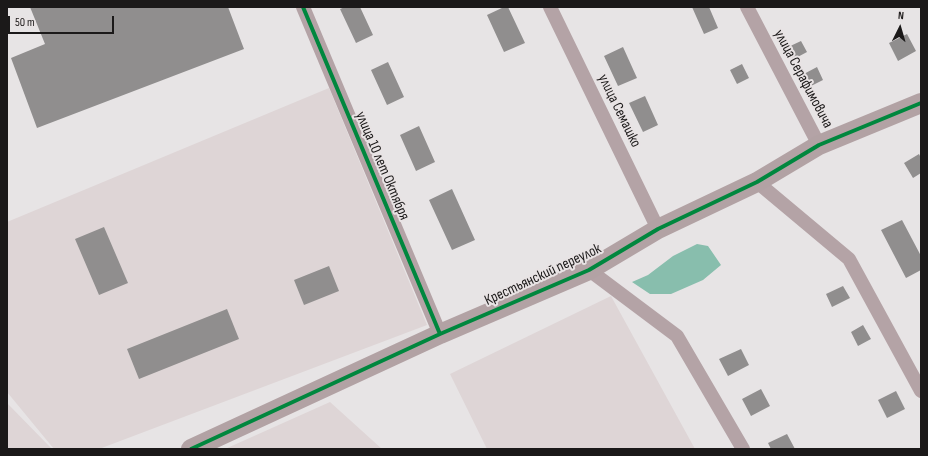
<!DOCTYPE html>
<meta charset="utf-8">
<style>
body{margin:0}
#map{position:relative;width:928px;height:456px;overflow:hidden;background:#e7e4e5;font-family:"Sofia Sans Condensed",sans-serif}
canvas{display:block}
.frame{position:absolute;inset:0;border:8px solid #1b1919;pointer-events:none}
.north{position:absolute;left:880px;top:8px;width:40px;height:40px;-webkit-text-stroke:3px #e8e3e4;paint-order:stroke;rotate:5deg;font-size:11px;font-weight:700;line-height:16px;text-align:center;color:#1b1919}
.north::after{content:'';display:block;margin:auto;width:14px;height:18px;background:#1b1919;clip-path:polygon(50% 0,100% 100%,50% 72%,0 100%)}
.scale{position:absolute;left:8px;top:16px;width:106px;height:18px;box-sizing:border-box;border:2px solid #1b1919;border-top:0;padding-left:5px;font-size:12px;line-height:14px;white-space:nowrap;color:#1b1919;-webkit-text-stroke:3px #e8e3e4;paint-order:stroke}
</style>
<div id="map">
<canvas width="928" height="456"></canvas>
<div class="frame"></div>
<div class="north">N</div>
<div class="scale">50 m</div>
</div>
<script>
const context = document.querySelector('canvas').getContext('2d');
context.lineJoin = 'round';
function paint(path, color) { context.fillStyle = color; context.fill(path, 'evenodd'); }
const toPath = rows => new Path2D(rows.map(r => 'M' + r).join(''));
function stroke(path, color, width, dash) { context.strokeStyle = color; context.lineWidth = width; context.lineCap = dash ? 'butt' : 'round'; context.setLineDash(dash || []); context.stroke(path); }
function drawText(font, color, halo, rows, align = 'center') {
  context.font = font + ' "Sofia Sans Condensed",sans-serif'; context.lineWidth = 4; context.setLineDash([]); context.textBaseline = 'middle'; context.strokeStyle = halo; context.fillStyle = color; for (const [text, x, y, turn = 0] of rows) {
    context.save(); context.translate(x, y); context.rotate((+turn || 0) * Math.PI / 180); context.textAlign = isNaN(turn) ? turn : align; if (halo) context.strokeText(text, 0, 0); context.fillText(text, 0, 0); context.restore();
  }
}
const built = toPath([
 [329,88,427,325,99,449,54,449,7,392,7,222],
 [611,296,695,449,487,449,450,374],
 [330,402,382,449,225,449],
 [7,403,52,449,7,449]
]);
const water = toPath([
 [697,244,708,246,721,265,703,280,671,294,650,294,632,282,648,275,673,256]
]);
const building = toPath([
 [30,7,228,7,244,49,37,128,11,58,45,44],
 [345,7,360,7,373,35,356,43,340,9],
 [504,7,508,7,525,43,504,52,487,15],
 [692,7,709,7,718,28,704,34],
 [907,34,916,51,898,61,889,43],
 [801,41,807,52,792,60,786,48],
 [623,47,637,78,618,86,604,56],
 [388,62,404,97,387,105,371,70],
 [742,64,749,78,737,84,730,70],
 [817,67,823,80,807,88,800,76],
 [645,96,658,125,643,132,629,103],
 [419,126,435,162,416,171,400,135],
 [919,154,921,158,921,173,913,178,904,163],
 [452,189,475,240,452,250,429,200],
 [902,220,921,256,921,270,906,278,881,230],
 [104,227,128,283,99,295,75,239],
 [329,266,339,291,304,305,294,280],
 [843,286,850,298,832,307,826,294],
 [227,309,239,339,139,379,127,349],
 [863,325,871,339,858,346,851,332],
 [741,349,749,365,728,376,719,359],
 [761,389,770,406,751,416,742,399],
 [896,391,905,409,887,418,878,400],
 [787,434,795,449,771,449,768,443]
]);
const street = toPath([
 [303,7,440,334],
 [550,7,658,229],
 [747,7,819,145],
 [757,182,849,259,921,391],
 [589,270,677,336,743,449]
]);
const secondary = toPath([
 [191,449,440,334,589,270,658,229,757,182,819,145,921,103]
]);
const cycleway = toPath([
 [303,7,440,334],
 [191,449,440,334,589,270,658,229,757,182,819,145,921,103]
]);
const streetNames = [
 ["улица Серафимовича",803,79,62],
 ["улица Семашко",619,111,64],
 ["улица 10 лет Октября",382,166,67],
 ["Крестьянский переулок",543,275,-25]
];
paint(built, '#ded5d6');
paint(water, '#88bead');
paint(building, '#908e8e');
stroke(street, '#b4a3a6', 14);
stroke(secondary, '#b2a2a4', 20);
stroke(cycleway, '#00873e', 4);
drawText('15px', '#1b1919', '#e8e3e4', streetNames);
</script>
